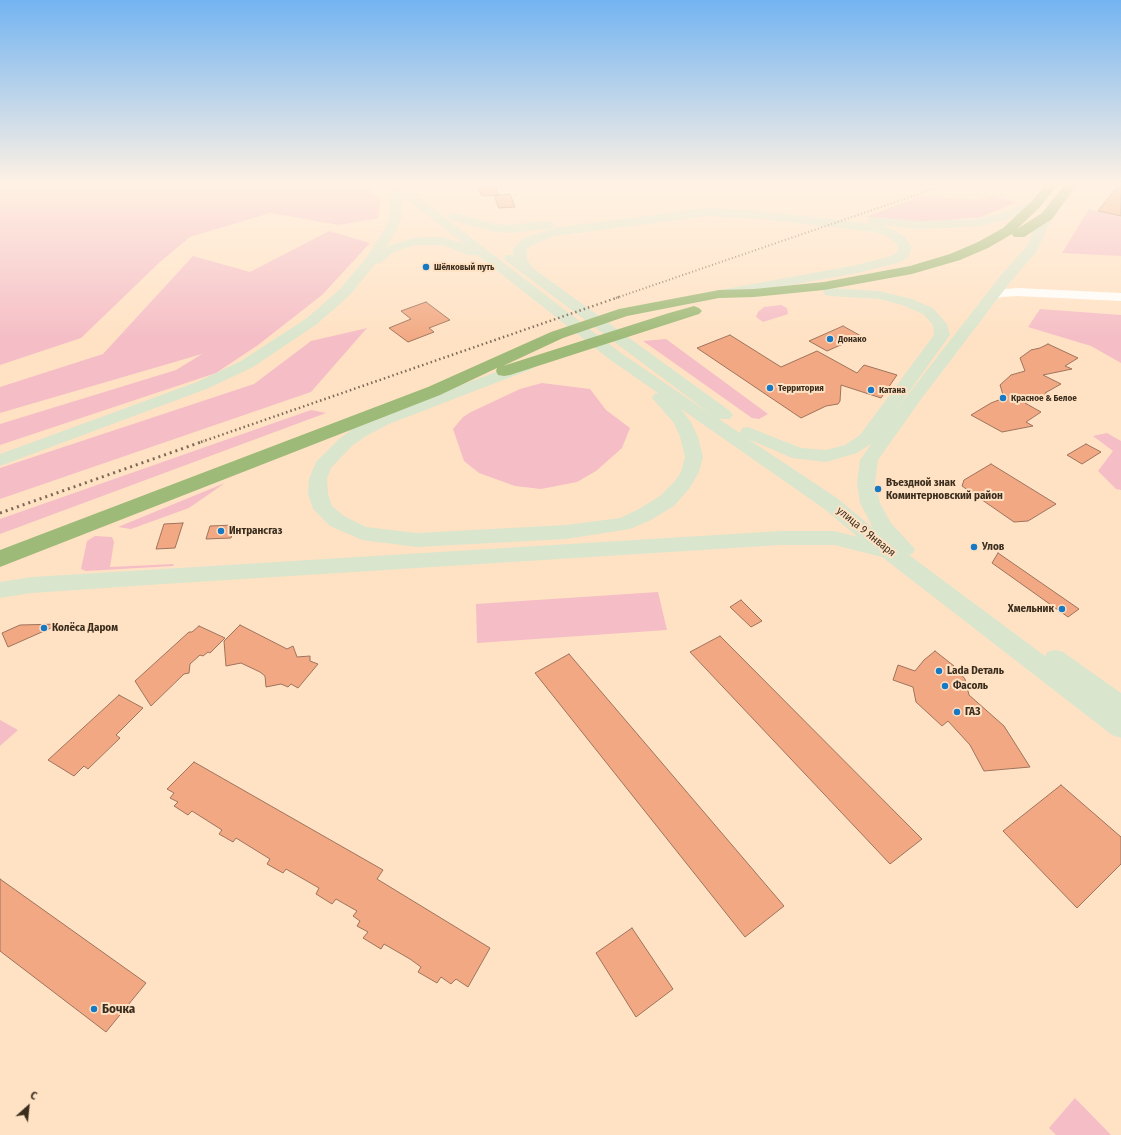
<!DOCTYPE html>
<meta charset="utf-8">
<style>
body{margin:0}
#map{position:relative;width:1121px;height:1135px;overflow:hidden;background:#ffe2c4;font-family:"Fira Sans Condensed",sans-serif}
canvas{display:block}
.north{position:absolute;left:8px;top:1087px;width:40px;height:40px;-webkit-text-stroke:3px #ffe2c4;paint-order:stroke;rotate:27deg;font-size:11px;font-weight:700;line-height:16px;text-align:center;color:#3b2d1e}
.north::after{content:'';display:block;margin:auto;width:14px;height:18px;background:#3b2d1e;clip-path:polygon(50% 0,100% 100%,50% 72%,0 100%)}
</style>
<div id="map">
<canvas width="1121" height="1135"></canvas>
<div class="north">С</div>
</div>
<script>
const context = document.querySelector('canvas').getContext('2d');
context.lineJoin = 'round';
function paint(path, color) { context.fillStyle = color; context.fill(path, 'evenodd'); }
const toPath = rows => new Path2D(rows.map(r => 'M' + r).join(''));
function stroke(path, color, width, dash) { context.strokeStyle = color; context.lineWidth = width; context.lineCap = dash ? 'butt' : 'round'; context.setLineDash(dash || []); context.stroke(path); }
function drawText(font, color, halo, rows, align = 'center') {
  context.font = font + ' "Fira Sans Condensed",sans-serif'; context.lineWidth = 4; context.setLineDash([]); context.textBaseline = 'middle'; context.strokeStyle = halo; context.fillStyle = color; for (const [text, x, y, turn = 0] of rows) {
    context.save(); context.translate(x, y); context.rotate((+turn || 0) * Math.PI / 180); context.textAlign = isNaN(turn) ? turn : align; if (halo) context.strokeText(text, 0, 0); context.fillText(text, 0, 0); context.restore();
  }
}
const green = toPath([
 [0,182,359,182,381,200,378,218,339,225,270,213,190,237,161,261,81,338,0,365],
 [799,182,858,182,771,190],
 [921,196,977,200,993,196,1017,202,981,217,918,223,866,217],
 [1089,209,1121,217,1121,256,1062,253],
 [329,231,370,243,322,295,258,345,216,373,0,445,0,424,176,370,202,354,0,413,0,387,103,354,193,256,250,272],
 [781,305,787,308,788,314,763,322,756,317,758,312,764,307],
 [1040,309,1121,315,1121,363,1091,346,1028,327],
 [367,328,311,392,0,499,0,468,254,384,311,341],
 [666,339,768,414,759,419,752,418,643,341],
 [542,383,590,389,606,410,630,428,622,448,596,471,577,482,541,489,515,486,479,473,464,461,453,429,463,417,471,412,520,389],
 [311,410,326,413,0,534,0,519],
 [1107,433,1121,441,1121,490,1116,489,1098,471,1113,451,1093,436],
 [225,483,189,508,131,529,118,527],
 [95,536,112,537,114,542,110,567,174,564,173,566,86,571,81,569,87,541],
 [658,592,667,630,477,643,476,604],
 [0,720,18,730,0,746],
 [1075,1098,1111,1135,1056,1135,1049,1128]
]);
const building = toPath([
 [476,182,494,182,499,195,483,196,481,195,476,182],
 [1121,182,1121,216,1098,211,1121,182],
 [510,194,515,207,499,208,494,196,510,194],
 [426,302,450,320,429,328,434,332,408,342,389,328,411,319,401,311,426,302],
 [843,326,861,336,827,351,809,341,843,326],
 [730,335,781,367,817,351,857,373,864,365,897,375,881,398,841,385,840,401,838,404,826,406,801,418,697,348,730,335],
 [1048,344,1078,358,1065,366,1072,369,1043,375,1061,384,1045,393,1051,396,1025,403,1041,412,1026,422,1033,426,1002,432,971,415,991,403,1004,398,1000,385,1011,375,1025,371,1020,358,1031,350,1040,348,1048,344],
 [1086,444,1101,452,1082,464,1067,455,1086,444],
 [991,464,1056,504,1028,521,1014,522,962,486,964,480,991,464],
 [183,523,175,548,156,549,164,524,183,523],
 [235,525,231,538,206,539,210,526,235,525],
 [998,553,1079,609,1068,617,992,563,998,553],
 [741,600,762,621,751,627,730,607,741,600],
 [60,624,8,647,2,633,20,625,60,624],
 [240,625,287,649,293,646,297,657,310,656,310,661,318,664,298,688,291,684,288,687,281,684,266,687,265,676,260,672,241,663,226,666,224,641,240,625],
 [199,626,225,638,210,653,208,652,203,656,200,655,190,664,189,673,184,674,151,706,135,681,189,632,192,632,199,626],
 [720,636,922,839,890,864,690,652,720,636],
 [935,651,954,666,965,679,969,695,1004,726,1030,767,984,771,970,745,948,721,942,726,916,702,913,687,893,680,898,665,915,671,924,660,935,651],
 [569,654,784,906,745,937,535,673,569,654],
 [119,695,143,708,116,735,120,738,88,769,84,766,74,776,48,760,119,695],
 [194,762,383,870,377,879,490,948,468,987,456,979,451,984,441,977,437,983,418,972,421,967,410,959,384,944,381,949,363,938,368,932,357,926,360,921,353,916,357,911,336,899,332,904,316,894,319,888,286,869,283,873,267,864,270,859,236,838,233,842,219,834,222,830,192,811,188,815,174,806,178,802,170,798,174,793,167,789,194,762],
 [1061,785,1121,837,1121,864,1077,908,1003,831,1061,785],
 [0,879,146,983,106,1032,0,951,0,879],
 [632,928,673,989,636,1017,596,953,632,928]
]);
const tertiary = toPath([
 [1018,288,1121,293,1121,301,1018,296,1002,297,993,300,987,296,994,290,1018,288]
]);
const secondary = toPath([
 [385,182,399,182,621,353,712,415,506,261,504,258,506,255,513,255,513,249,522,239,553,228,706,208,762,211,870,224,868,221,870,218,874,217,919,221,974,219,995,215,1031,202,1039,202,1041,205,1039,208,1002,221,974,227,919,229,880,225,894,230,906,238,912,248,908,257,901,262,858,273,719,298,714,297,712,294,714,291,857,265,891,256,897,252,898,248,896,243,886,236,874,232,762,219,706,216,555,236,532,245,527,250,527,260,534,269,730,411,733,415,730,419,719,419,740,433,742,428,748,427,801,448,826,450,845,445,860,435,934,335,933,325,923,314,902,305,879,299,830,296,825,295,823,292,825,289,830,288,879,291,912,299,933,308,947,324,950,335,896,410,1001,275,1026,247,1043,213,1051,213,1053,216,1037,251,1011,281,922,398,878,460,875,483,880,503,891,523,915,549,912,554,909,555,1045,656,1047,652,1055,650,1063,652,1121,693,1121,738,1112,735,882,557,834,545,781,545,164,584,32,593,0,598,0,582,32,577,781,531,834,531,858,537,823,508,681,409,691,422,698,437,703,457,699,472,689,489,674,506,651,520,630,529,566,539,417,547,362,540,330,526,313,509,308,494,309,479,316,462,340,438,354,428,377,416,526,361,532,363,534,366,532,369,389,424,366,436,352,446,331,468,327,479,328,494,332,506,344,516,366,527,417,533,566,525,620,518,637,510,660,496,675,481,681,472,685,457,680,437,674,423,652,398,654,394,658,393,609,359,477,255,468,255,442,245,417,245,402,249,391,254,381,263,375,264,350,295,317,324,253,367,209,388,0,466,0,454,197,382,241,361,307,318,340,289,366,258,385,229,390,216,389,191,385,182],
 [401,195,464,244,443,237,417,237,387,246,397,229,402,216,401,195],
 [748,439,792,458,826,462,857,453,872,443,860,460,857,483,860,503,873,528,837,498,748,439],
 [454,213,495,224,509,225,549,221,555,225,549,229,509,233,495,232,450,220,448,217,450,214,454,213]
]);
const trunk = toPath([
 [1048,182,1060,182,1039,208,1017,229,1042,213,1067,182,1079,182,1052,219,1024,237,1014,237,1012,234,988,248,960,260,912,274,824,290,754,297,719,298,627,316,563,338,503,366,669,313,694,306,699,308,702,311,699,314,510,375,504,376,498,375,496,371,497,368,440,395,0,567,0,550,428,387,551,332,619,309,719,290,754,289,824,282,910,266,950,254,978,242,1003,228,1031,202,1048,182]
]);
const railFar2 = toPath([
 [616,298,954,182]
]);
const railFar1 = toPath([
 [201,442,619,297]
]);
const rail = toPath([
 [0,513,204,441]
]);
const markers = [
 [426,267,4,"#1679c5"],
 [830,339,4,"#1679c5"],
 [770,388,4,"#1679c5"],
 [871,390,4,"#1679c5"],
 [1003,398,4,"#1679c5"],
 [878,489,4,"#1679c5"],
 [221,531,4,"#1679c5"],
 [974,547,4,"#1679c5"],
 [1062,609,4,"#1679c5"],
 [44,628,4,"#1679c5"],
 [939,671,4,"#1679c5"],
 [945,686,4,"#1679c5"],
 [957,712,4,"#1679c5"],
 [94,1009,4,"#1679c5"]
];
const farPoinames = [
 ["Шёлковый путь",434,267],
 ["Донако",838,339],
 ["Территория",778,388],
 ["Катана",879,390],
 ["Красное & Белое",1011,398]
];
const poiNames = [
 ["Въездной знак",886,483],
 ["Коминтерновский район",886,496],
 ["Интрансгаз",229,531],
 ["Улов",982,547],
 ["Хмельник",1054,609,"right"],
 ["Колёса Даром",52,628],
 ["Lada Dеталь",947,671],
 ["Фасоль",953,686],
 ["ГАЗ",965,712]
];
const streetNames = [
 ["улица 9 Января",866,532,39]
];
const nearPoinames = [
 ["Бочка",102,1009]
];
paint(green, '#f5bdc6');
paint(building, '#f2a983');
stroke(building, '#9e735d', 1);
paint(tertiary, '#fff');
paint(secondary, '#dae5cd');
paint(trunk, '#9eba78');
stroke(railFar2, '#7d6a56', 2, [1, 2.5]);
stroke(railFar1, '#7d6a56', 2.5, [1.5, 3]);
stroke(rail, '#7d6a56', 3, [2, 4]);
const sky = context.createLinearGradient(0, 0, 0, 340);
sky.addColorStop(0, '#73b4f1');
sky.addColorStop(0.54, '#fff2e4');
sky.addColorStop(1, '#fff2e400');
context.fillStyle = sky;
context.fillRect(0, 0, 1121, 340);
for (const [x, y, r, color] of markers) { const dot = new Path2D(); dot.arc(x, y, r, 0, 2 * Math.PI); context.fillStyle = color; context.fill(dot); stroke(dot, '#ffe2c4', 1.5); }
drawText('bold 9px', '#3b2d1e', '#ffe2c4', farPoinames, 'left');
drawText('bold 11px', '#3b2d1e', '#ffe2c4', poiNames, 'left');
drawText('11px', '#3b2d1e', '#ffe2c4', streetNames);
drawText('bold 13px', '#3b2d1e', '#ffe2c4', nearPoinames, 'left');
</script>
